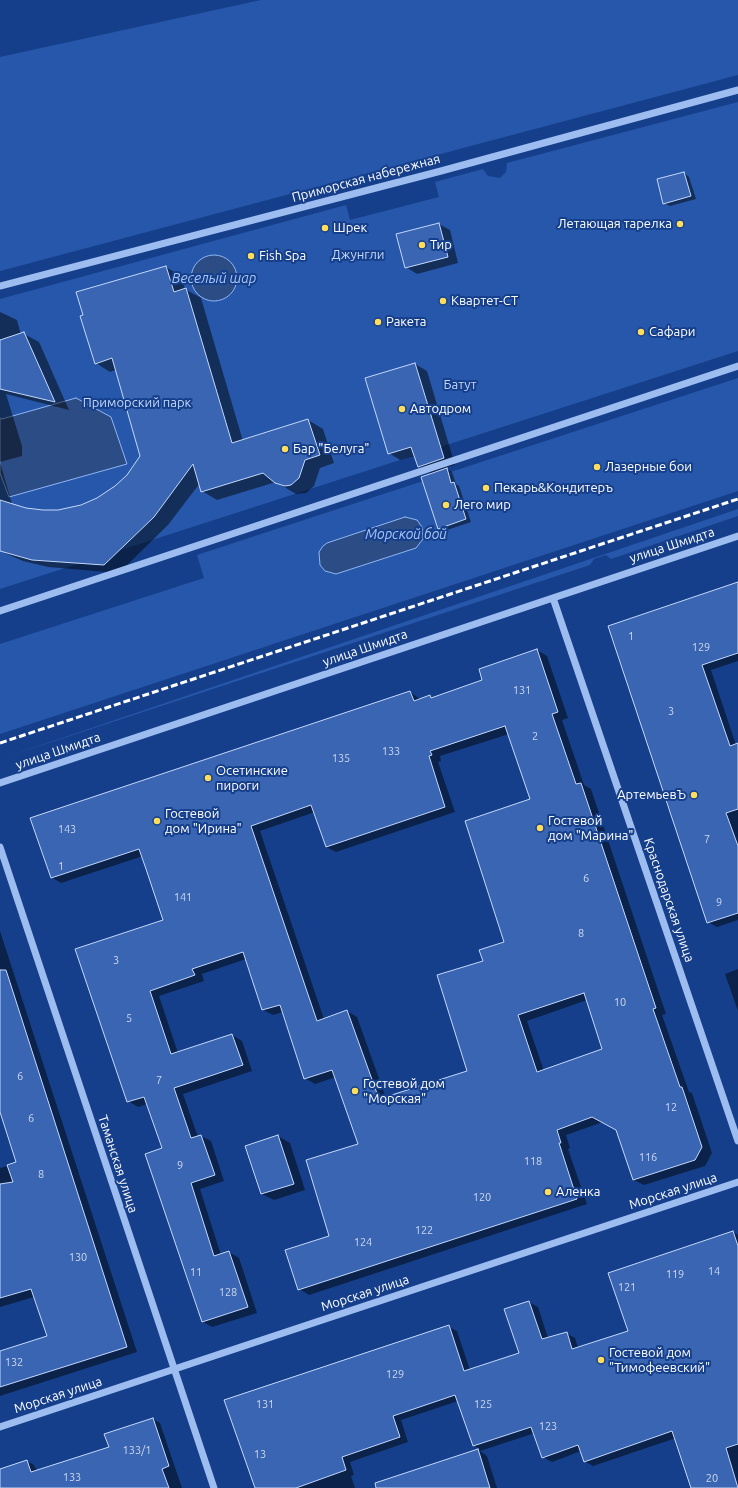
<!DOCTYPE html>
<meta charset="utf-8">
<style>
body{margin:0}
canvas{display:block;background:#153f8b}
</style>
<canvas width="738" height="1488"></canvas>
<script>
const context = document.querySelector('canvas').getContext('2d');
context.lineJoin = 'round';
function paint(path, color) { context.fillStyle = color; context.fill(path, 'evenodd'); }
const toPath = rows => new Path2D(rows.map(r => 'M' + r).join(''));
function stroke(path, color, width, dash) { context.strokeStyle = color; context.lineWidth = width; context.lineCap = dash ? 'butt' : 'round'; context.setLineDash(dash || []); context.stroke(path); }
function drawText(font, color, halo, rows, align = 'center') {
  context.font = font + ' Ubuntu,sans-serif'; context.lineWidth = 4; context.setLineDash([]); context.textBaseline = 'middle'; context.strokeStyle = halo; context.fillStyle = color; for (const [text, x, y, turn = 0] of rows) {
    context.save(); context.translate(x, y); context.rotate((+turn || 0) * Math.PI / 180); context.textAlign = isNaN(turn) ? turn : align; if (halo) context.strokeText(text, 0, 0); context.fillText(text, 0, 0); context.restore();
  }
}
const green = toPath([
 [261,0,738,0,738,75,0,271,0,57],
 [738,102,738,351,0,589,0,299,346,205,350,220,439,197,435,182,483,169,488,176,500,178,506,172,507,163],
 [738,378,738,491,0,734,0,644,204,578,197,555],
 [738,509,738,516,611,559,606,555,594,559,590,565,0,759]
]);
const water = toPath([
 '191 278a23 23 0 1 1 46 0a23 23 0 1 1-46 0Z',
 [76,398,111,417,127,464,9,497,0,473,0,418,2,419,76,398],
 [405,517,417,520,422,527,423,539,416,548,336,574,325,571,320,565,319,552,323,546,327,543,405,517]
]);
const shadow = toPath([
 [684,173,689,177,696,199,670,206,664,203],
 [439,224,450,230,458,263,417,274,406,267],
 [166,267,181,276,185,289,201,298,243,441,308,420,323,429,334,463,320,468,314,486,306,493,296,494,276,482,217,500,202,491,200,483,168,525,119,573,48,567,23,561,0,551,0,312,17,320,21,335,24,334,39,342,69,410,6,394,22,446,22,456,0,462,12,504,26,509,58,511,89,503,119,485,142,456,116,370,110,372,96,363],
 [415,364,427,371,455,465,445,468,452,472,456,484,459,486,471,522,444,531,439,528,432,474,418,466,415,456,400,460,389,453],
 [738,583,738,661,711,670,736,745,738,744,738,920,717,927,708,922,609,626],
 [537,650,547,656,568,718,562,720,584,785,591,789,666,1014,662,1015,689,1092,692,1093,712,1153,705,1166,644,1185,634,1180,617,1130,603,1122,566,1135,570,1148,568,1149,587,1204,309,1295,299,1289,331,1237,359,1145,336,1077,315,1084,305,1078,283,1012,273,1015,263,1010,246,959,202,974,204,981,159,996,178,1053,232,1035,242,1041,252,1071,183,1094,198,1137,201,1136,211,1141,224,1181,200,1189,221,1255,229,1252,239,1258,257,1313,212,1327,203,1322,163,1149,147,1104,138,1107,128,1101,164,920,143,856,61,883,51,877,410,692,421,700,430,697,434,698,484,681],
 [509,734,532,800,506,942,484,962,468,1072,386,1098,357,1017,347,1011,324,1019,260,831,315,812,326,847,336,852,455,812,438,762,441,761,440,756],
 [587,1000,603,1050,544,1071,527,1021],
 [0,931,137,1352,0,1396,0,1352,48,1337,34,1297,0,1307,0,1168,18,1163,0,1109],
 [738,969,738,1011,725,974],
 [278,1136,290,1143,305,1190,274,1200,262,1194,246,1147],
 [733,1232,738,1235,738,1488,692,1488,676,1438,593,1466,584,1461,581,1451,552,1462,543,1457,535,1433,480,1451,487,1456,497,1488,417,1488,411,1472,480,1449,474,1446,458,1401,401,1420,408,1442,350,1462,354,1475,351,1476,355,1488,256,1488,449,1327,457,1331,470,1370,520,1354,529,1302,538,1307,548,1338,566,1333,575,1338,578,1348,629,1332],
 [153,1419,160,1423,182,1488,0,1488,0,1470,27,1461,34,1465,37,1471,110,1447]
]);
const building = toPath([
 [684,172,691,196,663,204,657,179,684,172],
 [439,223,448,257,405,268,396,234,439,223],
 [166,266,174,292,186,288,232,443,308,419,320,455,305,460,299,478,291,485,285,486,275,483,263,473,201,492,193,464,154,517,104,565,32,560,0,551,0,500,26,508,43,510,58,510,81,505,97,498,115,486,127,475,140,456,112,358,95,364,80,316,83,315,76,292,166,266],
 [24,332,55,402,0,389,0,340,24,332],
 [415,363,444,458,418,467,411,447,388,454,365,378,415,363],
 [447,468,451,483,454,482,466,519,438,529,421,477,447,468],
 [738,582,738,653,702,665,730,746,738,743,738,809,726,813,738,846,738,913,707,923,608,626,738,582],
 [537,649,558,712,552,714,576,784,581,783,656,1008,653,1009,680,1087,682,1087,702,1147,695,1160,633,1180,616,1130,592,1117,557,1130,561,1143,559,1143,577,1199,298,1290,285,1250,329,1236,306,1160,358,1144,332,1070,304,1079,280,1005,262,1010,243,952,192,969,195,975,150,991,171,1054,232,1034,243,1065,174,1088,191,1138,201,1135,215,1175,191,1183,214,1256,229,1251,248,1307,202,1322,145,1154,162,1148,144,1097,127,1102,75,949,163,920,146,869,139,849,51,878,30,818,410,691,414,701,430,695,431,698,482,680,479,669,537,649],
 [505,726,530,799,465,821,504,942,479,950,483,961,437,975,467,1071,379,1099,347,1010,317,1021,251,826,311,805,326,847,445,807,429,756,432,755,430,751,505,726],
 [584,993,602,1049,537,1072,518,1015,584,993],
 [0,970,6,970,127,1347,0,1387,0,1351,47,1336,31,1289,0,1298,0,1184,13,1182,7,1165,16,1162,0,1112,0,970],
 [278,1135,294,1184,261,1194,245,1146,278,1135],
 [733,1231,738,1246,738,1444,726,1448,738,1488,691,1488,672,1431,584,1462,578,1445,542,1458,531,1427,473,1446,455,1395,393,1416,400,1437,342,1457,346,1470,296,1488,255,1488,224,1400,449,1325,464,1371,519,1353,504,1309,529,1301,542,1339,567,1332,572,1349,628,1331,608,1273,733,1231],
 [153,1418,169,1466,162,1469,169,1488,0,1488,0,1469,27,1460,31,1472,109,1447,104,1434,153,1418],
 [478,1449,490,1488,376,1488,375,1483,478,1449]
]);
const minor = toPath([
 [0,286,441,171,738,90],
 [553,598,738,1141],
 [0,611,738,366],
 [0,783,738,536],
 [0,847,214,1488],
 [0,1427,738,1182]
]);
const rail = toPath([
 [0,743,738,499]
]);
const markers = [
 [680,224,4,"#ffdd5c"],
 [325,228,4,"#ffdd5c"],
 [422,245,4,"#ffdd5c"],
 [251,256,4,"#ffdd5c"],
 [443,301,4,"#ffdd5c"],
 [378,322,4,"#ffdd5c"],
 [641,332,4,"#ffdd5c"],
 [402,409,4,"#ffdd5c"],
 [285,449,4,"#ffdd5c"],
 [597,467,4,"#ffdd5c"],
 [486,488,4,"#ffdd5c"],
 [446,505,4,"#ffdd5c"],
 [208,778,4,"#ffdd5c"],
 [694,795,4,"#ffdd5c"],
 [157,821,4,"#ffdd5c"],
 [540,828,4,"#ffdd5c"],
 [355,1091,4,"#ffdd5c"],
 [548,1192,4,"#ffdd5c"],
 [601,1360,4,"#ffdd5c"]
];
const numberNames = [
 ["1",631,636],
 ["129",701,647],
 ["131",522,690],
 ["3",671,711],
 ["2",535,736],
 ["133",391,751],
 ["135",341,758],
 ["143",67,829],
 ["7",707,839],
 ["1",61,866],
 ["6",586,878],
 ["141",183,897],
 ["9",719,902],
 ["8",581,933],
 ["3",116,960],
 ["10",620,1002],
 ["5",129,1018],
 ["6",20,1076],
 ["7",159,1080],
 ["12",671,1107],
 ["6",31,1118],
 ["116",648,1157],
 ["118",533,1161],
 ["9",180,1165],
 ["8",41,1174],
 ["120",482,1197],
 ["122",424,1230],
 ["124",363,1242],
 ["130",78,1257],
 ["14",714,1271],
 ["11",196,1272],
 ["119",675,1274],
 ["121",627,1287],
 ["128",228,1292],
 ["132",14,1362],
 ["129",395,1374],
 ["131",265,1404],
 ["125",483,1404],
 ["123",548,1426],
 ["133/1",137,1450],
 ["13",260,1454],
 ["133",72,1477],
 ["20",712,1478]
];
const streetNames = [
 ["Приморская набережная",366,178,-15],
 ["улица Шмидта",672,545,-18],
 ["улица Шмидта",365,648,-19],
 ["улица Шмидта",58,751,-19],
 ["Краснодарская улица",669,900,71],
 ["Таманская улица",118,1164,72],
 ["Морская улица",673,1191,-18],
 ["Морская улица",365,1293,-18],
 ["Морская улица",58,1395,-18]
];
const poiNames = [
 ["Летающая тарелка",672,224,"right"],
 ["Шрек",333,228],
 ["Тир",430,245],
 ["Fish Spa",259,256],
 ["Квартет-СТ",451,301],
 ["Ракета",386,322],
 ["Сафари",649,332],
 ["Автодром",410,409],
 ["Бар \"Белуга\"",293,449],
 ["Лазерные бои",605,467],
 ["Пекарь&Кондитеръ",494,488],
 ["Лего мир",454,505],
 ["Осетинские",216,771],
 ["пироги",216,786],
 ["АртемьевЪ",686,795,"right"],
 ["Гостевой",165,814],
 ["дом \"Ирина\"",165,829],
 ["Гостевой",548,821],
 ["дом \"Марина\"",548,836],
 ["Гостевой дом",363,1084],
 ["\"Морская\"",363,1099],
 ["Аленка",556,1192],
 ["Гостевой дом",609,1353],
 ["\"Тимофеевский\"",609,1368]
];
const parkNames = [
 ["Джунгли",358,255],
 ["Батут",460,385],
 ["Приморский парк",137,403]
];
const waterNames = [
 ["Веселый шар",214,278],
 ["Морской бой",406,534]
];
paint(green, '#2757aa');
paint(water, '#2c4c85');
stroke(water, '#8fb6f3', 1);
paint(shadow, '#0007');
paint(building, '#3965b2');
stroke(building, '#c4d8fb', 1);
stroke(minor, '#9dbcf0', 7);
stroke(rail, '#fff', 3, [7, 3]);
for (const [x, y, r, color] of markers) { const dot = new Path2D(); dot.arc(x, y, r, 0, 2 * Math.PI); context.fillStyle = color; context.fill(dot); stroke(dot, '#153f8b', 1.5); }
drawText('11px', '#ced8ec', null, numberNames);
drawText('13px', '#fff', '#153f8b', streetNames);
drawText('13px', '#fff', '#153f8b', poiNames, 'left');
drawText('13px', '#c4d8fb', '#153f8b', parkNames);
drawText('italic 14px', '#a9c6f7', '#153f8b', waterNames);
</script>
